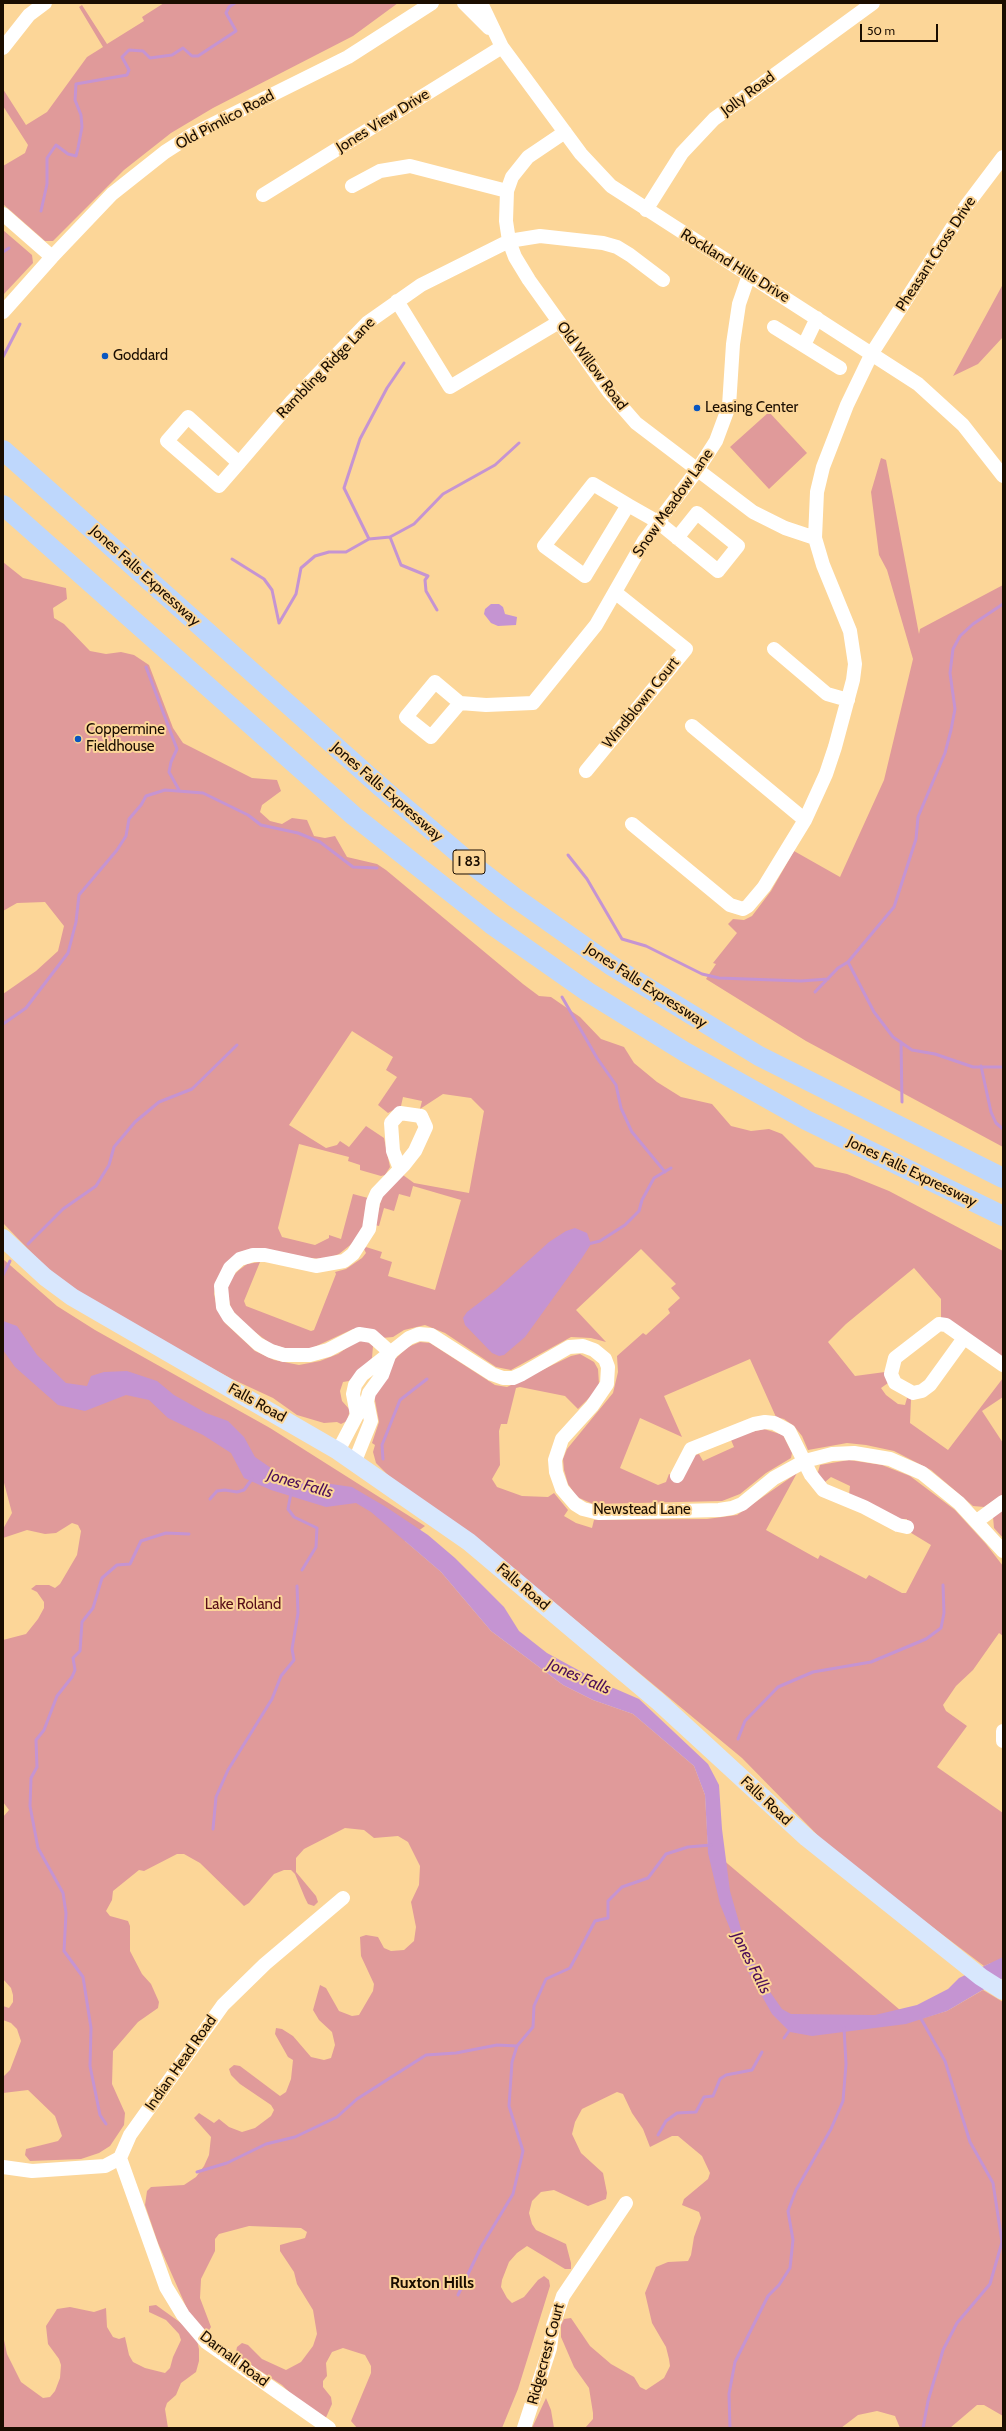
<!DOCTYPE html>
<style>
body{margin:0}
#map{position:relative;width:1006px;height:2431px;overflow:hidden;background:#fcd698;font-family:Cabin,sans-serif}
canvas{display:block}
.frame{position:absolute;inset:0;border:4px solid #1a0d00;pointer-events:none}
.scale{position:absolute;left:860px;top:24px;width:78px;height:18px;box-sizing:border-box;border:2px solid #1a0d00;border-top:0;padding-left:5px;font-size:12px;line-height:14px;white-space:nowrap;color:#1a0d00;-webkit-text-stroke:3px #fcd698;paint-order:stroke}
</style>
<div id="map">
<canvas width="1006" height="2431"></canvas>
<div class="frame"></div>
<div class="scale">50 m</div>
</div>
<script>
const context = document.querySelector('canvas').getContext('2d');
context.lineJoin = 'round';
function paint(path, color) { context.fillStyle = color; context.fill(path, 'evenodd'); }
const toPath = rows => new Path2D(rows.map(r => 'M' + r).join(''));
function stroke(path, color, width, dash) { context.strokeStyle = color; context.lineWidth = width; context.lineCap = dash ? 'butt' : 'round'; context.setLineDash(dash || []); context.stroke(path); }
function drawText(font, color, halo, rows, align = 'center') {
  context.font = font + ' Cabin,sans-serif'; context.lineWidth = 4; context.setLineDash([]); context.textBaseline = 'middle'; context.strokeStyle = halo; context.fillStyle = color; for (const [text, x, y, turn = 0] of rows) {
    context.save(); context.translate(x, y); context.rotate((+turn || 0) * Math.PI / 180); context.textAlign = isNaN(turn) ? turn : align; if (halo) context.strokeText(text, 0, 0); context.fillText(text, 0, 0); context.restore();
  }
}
const green = toPath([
 [164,3,398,3,353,36,213,108,171,133,124,170,53,241,45,241,3,204,3,166,25,153,28,145,3,106,3,89,26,125,47,112,87,57,103,47,79,7,82,5,107,44,144,21,142,17],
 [3,230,32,255,33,263,3,295],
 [1003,284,1003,337,978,364,953,376],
 [769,412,807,453,769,489,730,447],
 [881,458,886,460,919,634,920,629,1003,585,1003,1147,806,1041,706,979,716,964,713,963,737,933,728,924,733,919,744,920,752,916,771,891,794,851,840,877,884,780,913,659,887,570,879,555,871,492],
 [3,562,23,578,66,588,67,599,53,608,54,618,64,624,90,651,106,654,121,652,134,655,149,665,173,728,183,743,252,778,277,780,281,791,262,805,260,812,270,821,282,824,292,818,307,820,314,836,325,838,335,836,347,857,377,864,386,870,523,984,539,996,551,997,580,1017,601,1039,624,1047,634,1063,657,1082,681,1097,712,1104,731,1126,751,1131,769,1129,782,1134,815,1167,847,1174,889,1191,1003,1251,1003,1357,941,1318,941,1299,914,1268,846,1324,828,1342,855,1376,885,1372,888,1383,881,1388,886,1395,898,1404,905,1405,907,1398,911,1399,910,1423,948,1450,1003,1378,1003,1397,982,1411,1003,1443,1003,1494,984,1507,973,1506,931,1470,894,1451,866,1445,847,1443,808,1450,802,1436,794,1426,784,1419,776,1417,750,1359,664,1396,682,1437,640,1418,620,1468,658,1485,666,1482,669,1474,679,1479,693,1456,699,1454,703,1461,734,1447,731,1440,747,1433,764,1429,783,1435,792,1453,791,1458,766,1473,740,1494,722,1501,593,1504,577,1497,568,1484,564,1470,563,1459,567,1449,613,1393,618,1372,617,1356,643,1333,646,1335,670,1313,668,1309,680,1298,671,1288,676,1284,641,1249,576,1310,606,1342,591,1338,571,1337,511,1370,496,1367,445,1333,425,1325,404,1330,393,1337,382,1338,365,1329,353,1329,310,1349,291,1350,271,1344,248,1327,231,1309,227,1290,231,1278,239,1270,247,1264,260,1262,244,1301,246,1306,311,1331,314,1330,336,1274,335,1272,346,1269,362,1258,366,1253,364,1249,366,1247,382,1252,380,1258,392,1262,388,1276,435,1290,461,1200,413,1186,410,1197,399,1194,394,1211,384,1208,379,1226,375,1225,382,1196,403,1175,414,1183,469,1193,484,1111,471,1098,443,1094,420,1109,422,1101,403,1097,401,1106,388,1113,378,1105,397,1077,386,1070,393,1057,352,1031,289,1125,326,1148,337,1145,340,1141,349,1147,366,1126,384,1138,390,1167,385,1175,381,1176,360,1170,360,1165,348,1161,349,1157,299,1144,278,1228,282,1237,315,1245,329,1238,329,1235,341,1239,353,1194,368,1198,363,1226,354,1242,339,1254,326,1259,306,1258,251,1249,216,1281,214,1294,217,1308,225,1323,255,1351,274,1360,299,1365,320,1361,338,1354,355,1342,365,1340,373,1346,372,1358,349,1381,343,1382,340,1391,342,1401,350,1410,347,1421,341,1424,337,1422,324,1423,297,1415,273,1398,232,1379,103,1309,49,1271,3,1223,3,994,36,971,58,951,64,926,45,902,17,903,3,911],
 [3,1259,57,1306,95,1330,270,1428,425,1526,405,1541,441,1572,491,1631,563,1685,593,1700,633,1714,694,1766,705,1795,708,1847,913,2021,947,2011,983,1990,1003,2002,1003,2416,984,2405,977,2405,950,2428,900,2428,895,2416,877,2411,858,2415,841,2428,585,2428,593,2419,593,2413,589,2388,574,2367,561,2337,561,2325,564,2319,571,2318,590,2346,611,2364,634,2377,640,2387,646,2390,664,2378,670,2366,669,2359,666,2347,652,2323,645,2293,656,2267,668,2262,688,2261,691,2255,694,2237,701,2218,699,2212,682,2205,684,2199,708,2179,710,2173,702,2156,678,2136,672,2136,650,2147,643,2129,632,2113,623,2094,617,2092,582,2109,575,2122,572,2134,581,2153,603,2173,607,2193,606,2199,588,2206,554,2190,541,2192,532,2201,529,2213,532,2224,536,2230,566,2244,571,2263,571,2269,565,2269,527,2246,517,2253,509,2262,502,2280,501,2287,507,2298,512,2303,524,2297,538,2280,544,2276,549,2280,550,2286,518,2389,502,2428,357,2428,351,2421,371,2373,371,2366,365,2355,343,2348,332,2352,326,2363,327,2376,323,2381,323,2387,331,2397,332,2404,324,2422,309,2412,282,2385,239,2357,236,2352,237,2347,242,2343,248,2345,262,2359,286,2370,301,2362,313,2346,317,2334,313,2310,297,2284,294,2272,280,2251,280,2245,305,2238,307,2232,301,2228,249,2226,219,2234,215,2239,215,2251,201,2279,200,2298,211,2327,208,2332,202,2332,188,2311,158,2243,145,2205,147,2191,151,2187,184,2185,196,2177,204,2166,209,2155,211,2137,194,2118,199,2113,214,2123,219,2119,229,2127,242,2132,255,2128,271,2116,274,2110,271,2105,240,2084,231,2075,229,2069,234,2065,240,2066,280,2096,286,2092,291,2079,293,2060,288,2057,275,2034,276,2028,282,2029,293,2036,311,2057,324,2060,331,2058,335,2045,332,2032,319,2020,313,2010,320,1985,326,1988,339,2011,352,2016,359,2015,373,1991,374,1984,361,1956,360,1937,366,1935,378,1937,384,1948,391,1951,404,1950,414,1941,416,1927,411,1902,419,1885,420,1866,408,1842,398,1836,374,1838,364,1830,345,1828,304,1849,296,1858,296,1872,316,1896,318,1902,314,1906,308,1904,305,1898,295,1874,291,1870,284,1870,274,1874,249,1903,244,1906,200,1863,184,1854,177,1854,144,1871,139,1870,113,1891,112,1900,106,1911,110,1916,128,1921,130,1926,130,1951,142,1974,151,1984,159,2002,158,2008,138,2022,113,2051,112,2084,125,2113,124,2125,110,2146,99,2153,81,2159,30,2161,25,2155,26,2149,58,2141,62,2136,55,2116,28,2090,3,2093,3,2077,10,2070,21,2041,17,2029,11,2023,3,2020,3,2006,9,2008,13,2002,13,1995,11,1988,3,1979,3,1817,9,1810,3,1802,3,1640,26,1634,38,1619,44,1608,44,1602,37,1592,31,1589,36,1585,49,1585,55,1588,60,1584,77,1555,81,1531,78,1525,72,1523,56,1533,45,1534,27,1530,3,1538,3,1529,12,1513,3,1479],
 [420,1342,430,1343,495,1385,507,1387,571,1356,580,1354,594,1362,598,1369,599,1384,594,1393,578,1409,565,1396,520,1387,516,1388,507,1424,501,1424,499,1431,500,1465,492,1479,497,1487,522,1496,548,1497,554,1493,568,1510,564,1516,576,1523,592,1528,594,1520,707,1519,737,1515,797,1473,766,1530,818,1559,820,1555,866,1579,869,1575,902,1593,906,1593,931,1545,908,1531,907,1519,899,1519,849,1495,850,1486,831,1477,825,1482,819,1476,818,1472,820,1465,849,1460,882,1465,910,1476,955,1510,986,1544,1003,1566,1003,1636,999,1633,973,1670,956,1686,943,1705,946,1711,967,1726,937,1767,1003,1813,1003,1974,991,1963,984,1966,837,1855,742,1758,550,1599,388,1475,376,1463,373,1452,375,1445,372,1443,379,1422,374,1395,394,1360,408,1347],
 [1003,1508,1003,1538,994,1528,993,1517],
 [156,2305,192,2331,196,2336,199,2349,199,2361,196,2372,181,2383,176,2395,167,2403,165,2409,168,2428,3,2428,3,2335,7,2354,21,2382,43,2398,50,2397,55,2391,60,2378,61,2365,59,2359,48,2344,46,2326,57,2309,70,2307,94,2312,106,2308,107,2327,113,2337,119,2339,125,2337,129,2355,133,2362,145,2368,165,2373,170,2368,173,2357,181,2340,179,2334,166,2320,149,2312,149,2306],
 [546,2398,551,2410,554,2428,532,2428]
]);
const water = toPath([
 [491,604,499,604,503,607,505,614,517,617,516,625,498,626,491,623,484,614,485,609],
 [575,1228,587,1233,591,1244,582,1258,525,1337,504,1355,499,1356,492,1353,465,1325,463,1318,467,1312,496,1290,549,1242,566,1231],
 [3,1321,17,1326,37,1355,66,1383,87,1386,91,1376,104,1372,127,1371,157,1381,174,1395,206,1413,228,1421,244,1437,255,1457,284,1477,310,1486,331,1484,352,1487,386,1507,428,1535,455,1558,504,1607,519,1631,547,1653,602,1683,639,1699,708,1764,719,1785,722,1829,730,1891,743,1936,761,1979,782,2009,791,2014,875,2015,917,2005,948,1989,959,1978,1003,1957,1003,1978,947,2011,906,2024,812,2036,790,2032,772,2014,745,1966,720,1904,708,1853,705,1795,694,1766,633,1714,593,1700,563,1685,491,1631,441,1572,371,1512,356,1503,326,1507,271,1490,244,1478,231,1453,203,1435,168,1418,149,1400,126,1395,85,1411,58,1405,15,1367,3,1350]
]);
const stream = toPath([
 [41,211,47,184,47,158,56,145,68,154,76,156,78,148,82,127,81,115,75,100,76,84,127,75,129,70,122,57,129,50,143,51,150,58,172,55,183,48,192,56,198,56,236,31,226,13,229,7,235,3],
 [3,252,9,248],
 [3,357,20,324],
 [390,537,401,565,428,576,425,580,426,591,437,610],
 [369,539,344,488,360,439,387,388,404,363],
 [232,559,264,579,272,590,279,623],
 [279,623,296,594,301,568,315,556,329,552,346,552,369,539,390,537,414,524,443,494,495,465,519,443],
 [146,667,177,749,171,762,169,772,179,790],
 [568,855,587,879,622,939,646,946,702,974,719,978,801,981,828,979],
 [848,962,874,1012,893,1037,912,1050,935,1054,973,1067,1003,1067],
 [815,992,838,968,848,962,894,907,916,839,918,817,945,753,951,730,955,709,950,673,953,649,960,636,973,624,1003,604],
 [562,997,597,1058,616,1085,621,1108,632,1132,665,1172],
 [3,1024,26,1008,68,953,76,922,79,895,117,850,126,836,129,819,141,805,146,796,165,790,203,793,248,815,261,825,298,833,320,842,353,867,377,868],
 [901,1042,902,1102],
 [981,1066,991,1112,996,1123,1003,1129],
 [28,1244,63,1209,96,1186,109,1165,114,1147,135,1122,159,1102,192,1089,237,1045],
 [588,1244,600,1241,625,1225,639,1211,642,1200,654,1178,671,1168],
 [3,1275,10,1261],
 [383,1459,382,1445,400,1400,427,1379],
 [291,1493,288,1509,294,1517,317,1528,316,1547,302,1570],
 [210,1499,217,1491,225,1490,237,1492,244,1490,252,1479],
 [738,1739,745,1721,778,1687,813,1672,871,1662,926,1639,941,1628,944,1613,943,1585],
 [213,1829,216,1797,228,1770,272,1699,281,1676,294,1660,292,1649,298,1613,297,1586],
 [920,2017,945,2061,970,2142,993,2183,1002,2242,990,2284,957,2323,943,2350,928,2401,923,2428],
 [784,2038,791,2028],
 [106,2124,100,2115,90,2066,91,2028,83,1977,64,1951,66,1913,63,1893,38,1848,30,1806,31,1778,37,1767,36,1740,44,1730,57,1696,72,1677,75,1670,73,1658,80,1651,82,1622,93,1608,102,1578,117,1565,130,1564,141,1541,166,1533,189,1534],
 [658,2135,666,2121,677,2113,696,2112,704,2097,713,2096,720,2079,726,2075,752,2070,762,2052],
 [197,2172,227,2163,266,2144,295,2137,337,2117,357,2099,426,2055,456,2053,497,2045,517,2046],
 [458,2295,481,2247,513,2194,523,2151,509,2106,512,2062,517,2046,533,2027,534,2006,546,1979,570,1968,595,1921,608,1918,608,1901,622,1887,648,1878,666,1854,688,1847,711,1845],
 [730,2428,729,2394,735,2362,768,2296,779,2285,790,2268,793,2240,788,2211,796,2190,831,2129,843,2101,846,2064,844,2028]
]);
const minor = toPath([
 [464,3,489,28],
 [481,3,502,47,581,154,611,186,918,384,963,425,1003,476],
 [3,48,29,15,45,3],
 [565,132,528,157,512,177,507,191,506,221,509,241,515,257,529,280,609,392,636,423,753,512,785,528,815,538],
 [352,186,380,171,410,166,507,191],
 [263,195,502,47],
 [646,210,682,153,714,119,873,3],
 [3,214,52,257],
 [397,301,450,387,559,322],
 [3,312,52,257,112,194,165,152,193,134,348,57,432,3],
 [774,327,840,368],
 [804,345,817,318],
 [239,463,188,417,167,441,219,486,239,463,292,401,367,323,421,285,509,241,540,236,603,243,617,247,630,255,663,280],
 [628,505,593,484,544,546,585,576,628,505,658,522,718,571,738,546,697,513,677,538],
 [774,649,827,694,848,700],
 [460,703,431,737,406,717,435,682,460,703,486,705,533,703,596,625,644,541,698,469,716,441,729,406,733,344,739,304,749,275],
 [692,726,805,820],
 [586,771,686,649,616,593],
 [632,824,730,905,743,909,748,906,764,887,805,820,826,774,835,747,853,680,855,664,850,631,823,565,815,538,817,492,823,467,847,405,872,353,966,206,1003,157],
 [964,1338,930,1385,922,1391,913,1393,895,1383,891,1374,895,1358,939,1324,946,1325,1003,1365],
 [391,1353,372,1336,359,1334,328,1350,310,1355,284,1355,271,1351,258,1344,229,1317,223,1307,221,1286,230,1268,240,1259,253,1255,265,1255,316,1266,344,1261,353,1254,369,1229,373,1202,377,1193,404,1165,415,1151,426,1127,421,1116,400,1113,391,1123,393,1151,400,1169],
 [338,1451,357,1415,353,1394,355,1385,362,1375,409,1338,419,1334,431,1335,492,1374,503,1378,513,1378,522,1374,569,1347,583,1346,594,1350,605,1359,608,1367,607,1384,592,1406,562,1439,555,1460,556,1472,562,1489,575,1504,583,1509,599,1513,719,1510,732,1508,742,1504,774,1478,805,1461,832,1454,854,1453,890,1459,922,1473,959,1503,1003,1551],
 [355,1461,371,1421,367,1401,369,1393,382,1375,390,1353],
 [677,1476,691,1449,754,1424,765,1422,774,1423,789,1431,811,1475,823,1490,864,1507,898,1525,907,1527],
 [977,1521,1003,1502],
 [1003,1731,1003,1741],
 [120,2158,166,2287,183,2315,206,2342,329,2428],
 [3,2167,32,2171,105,2166,120,2158,130,2135,223,2005,265,1964,343,1898],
 [524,2428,550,2348,553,2326,563,2296,626,2203]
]);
const major = toPath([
 [3,1238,45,1277,72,1297,338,1451,469,1542,659,1702,807,1838,981,1977,1003,1991]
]);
const highway = toPath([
 [3,450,382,788,470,863,514,897,612,966,759,1056,1003,1178],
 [3,505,354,816,491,924,588,992,685,1052,806,1120,1003,1216]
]);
const markers = [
 [105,356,4,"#0956c0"],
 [697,408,4,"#0956c0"],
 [78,739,4,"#0956c0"]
];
const shields = [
 [469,862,32]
];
const shieldNames = [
 ["I 83",469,862]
];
const streetNames = [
 ["Jolly Road",748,94,-37],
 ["Old Pimlico Road",225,120,-28],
 ["Jones View Drive",383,121,-32],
 ["Pheasant Cross Drive",936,254,-57],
 ["Rockland Hills Drive",735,266,32],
 ["Old Willow Road",592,366,53],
 ["Rambling Ridge Lane",326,368,-46],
 ["Snow Meadow Lane",673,503,-55],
 ["Jones Falls Expressway",145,576,42],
 ["Windblown Court",641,703,-51],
 ["Jones Falls Expressway",387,792,41],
 ["Jones Falls Expressway",646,986,33],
 ["Jones Falls Expressway",912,1172,26],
 ["Falls Road",257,1403,29],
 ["Newstead Lane",642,1510],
 ["Falls Road",523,1587,40],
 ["Falls Road",766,1801,43],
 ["Indian Head Road",181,2063,-55],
 ["Ridgecrest Court",546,2354,-75],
 ["Darnall Road",234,2359,37]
];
const poiNames = [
 ["Goddard",113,356],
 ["Leasing Center",705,408],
 ["Coppermine",86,730],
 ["Fieldhouse",86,747]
];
const parkNames = [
 ["Lake Roland",243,1605]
];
const waterNames = [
 ["Jones Falls",300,1484,16],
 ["Jones Falls",579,1677,23],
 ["Jones Falls",751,1963,63]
];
const neighbourhoodNames = [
 ["Ruxton Hills",432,2283]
];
paint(green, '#e09a9a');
paint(water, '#c594d2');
stroke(stream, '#c594d2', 3);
stroke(minor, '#fff', 14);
stroke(major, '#d8e7fd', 18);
stroke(highway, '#bed7fc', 20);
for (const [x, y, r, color] of markers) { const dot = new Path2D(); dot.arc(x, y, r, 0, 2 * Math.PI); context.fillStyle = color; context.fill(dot); stroke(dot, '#fcd698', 1.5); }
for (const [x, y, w] of shields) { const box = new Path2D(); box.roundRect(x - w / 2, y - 12, w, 24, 3); context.fillStyle = '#fcd698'; context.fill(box); stroke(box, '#1a0d00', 1); }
drawText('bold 14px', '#1a0d00', null, shieldNames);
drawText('15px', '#1a0d00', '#fcd698', streetNames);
drawText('15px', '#1a0d00', '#fcd698', poiNames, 'left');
drawText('15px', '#570d18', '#fcd698', parkNames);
drawText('italic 16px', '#4b0e59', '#fcd698', waterNames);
drawText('bold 16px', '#1a0d00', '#fcd698', neighbourhoodNames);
</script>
